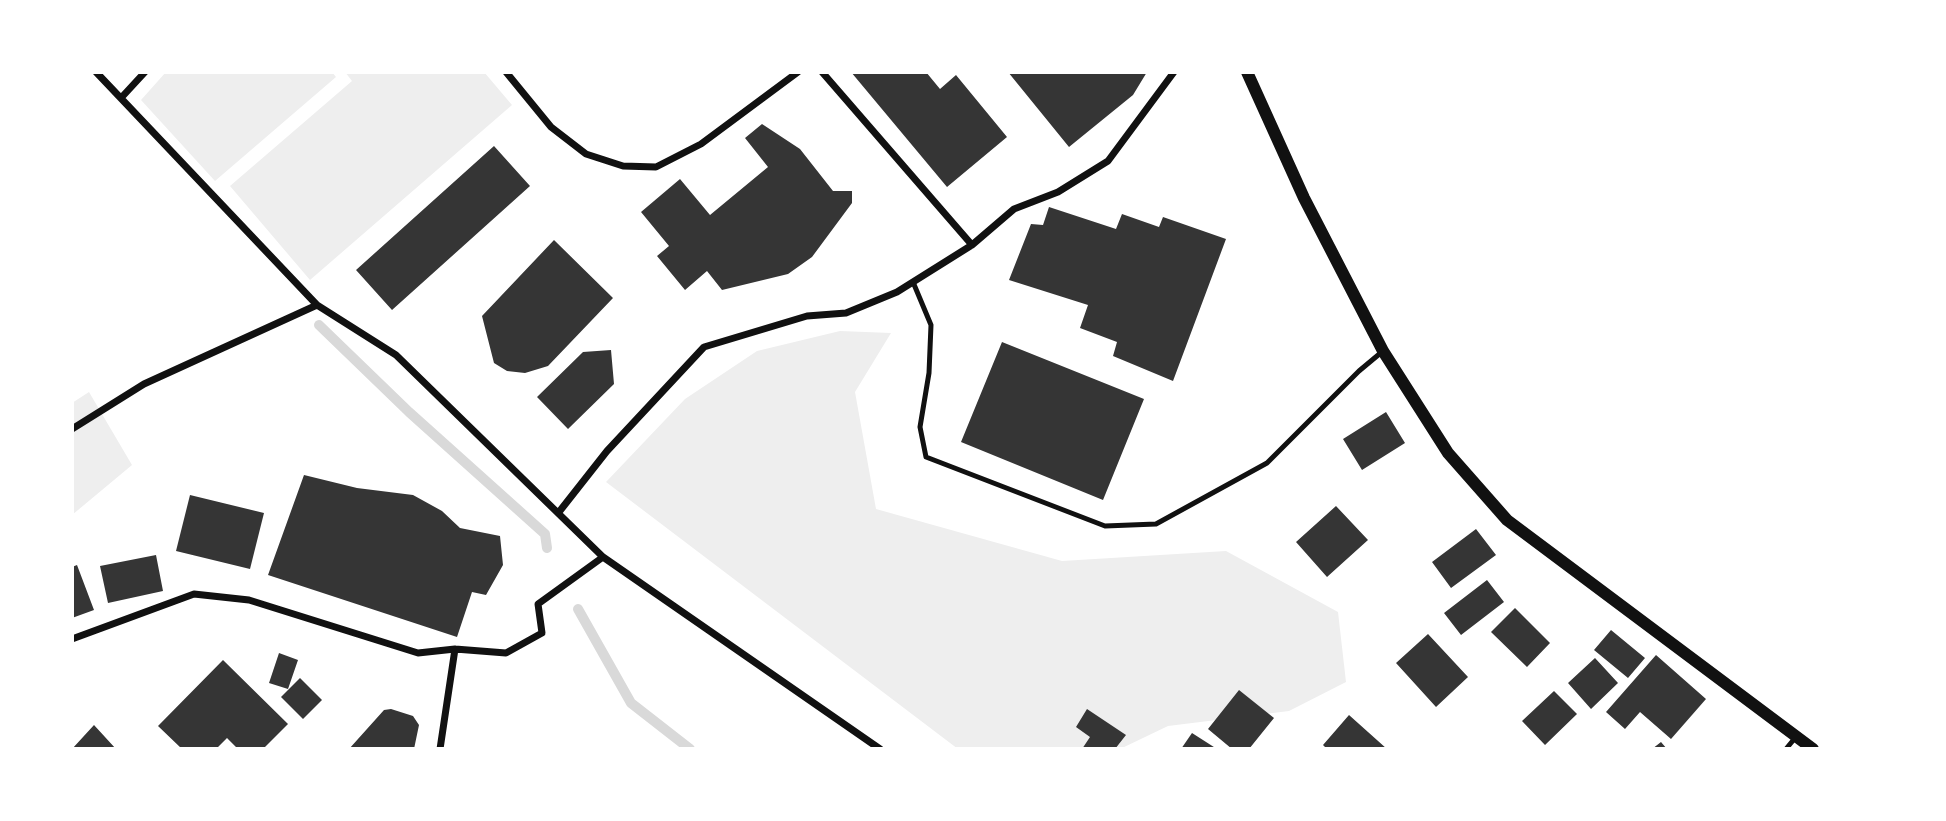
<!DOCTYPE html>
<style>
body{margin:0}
#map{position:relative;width:1946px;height:821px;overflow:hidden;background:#fff;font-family:"Public Sans",sans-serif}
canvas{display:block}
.frame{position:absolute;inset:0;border:74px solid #fff;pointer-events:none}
</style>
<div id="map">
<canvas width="1946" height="821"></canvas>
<div class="frame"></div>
</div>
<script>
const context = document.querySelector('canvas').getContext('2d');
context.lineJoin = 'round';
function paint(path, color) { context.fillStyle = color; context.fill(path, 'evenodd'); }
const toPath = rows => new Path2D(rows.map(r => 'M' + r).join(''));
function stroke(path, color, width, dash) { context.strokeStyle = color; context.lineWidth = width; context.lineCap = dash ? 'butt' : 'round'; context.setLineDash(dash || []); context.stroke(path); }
const green = toPath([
 [166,72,332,72,336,77,215,181,141,100],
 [345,72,484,72,512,105,310,280,230,186,352,81],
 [840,331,891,333,855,392,876,509,1062,561,1226,551,1338,612,1346,682,1289,711,1168,726,1120,749,958,749,606,482,685,399,757,351],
 [89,392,132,465,72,515,72,403]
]);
const stream = toPath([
 [319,325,409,412,545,534,547,548],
 [578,609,631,703,690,749]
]);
const building = toPath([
 [851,72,926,72,940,89,956,75,1007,137,947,187],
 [1008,72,1147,72,1133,95,1069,147],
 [762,124,800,149,833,191,852,191,852,203,812,257,788,274,722,290,707,271,685,290,657,256,669,246,641,212,680,179,710,215,768,167,745,138],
 [494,146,530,186,392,310,356,270],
 [1049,207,1116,229,1122,214,1159,227,1163,217,1226,239,1173,381,1113,356,1117,342,1080,328,1088,305,1009,280,1031,224,1043,225],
 [554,240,613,298,548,366,525,373,507,371,494,363,482,316],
 [1002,342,1144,399,1103,500,961,442],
 [611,350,614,384,568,429,537,397,583,352],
 [1386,412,1405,443,1362,470,1343,439],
 [304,475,357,488,413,495,442,511,460,528,500,536,503,565,486,595,472,592,457,637,268,575],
 [190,495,264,513,250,569,176,551],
 [1336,506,1368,540,1327,577,1296,542],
 [1476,529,1496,555,1451,588,1432,562],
 [156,555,163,591,108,603,100,566],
 [77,565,94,610,72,618,72,567],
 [1487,580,1504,602,1461,635,1444,613],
 [1515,608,1550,643,1527,667,1491,632],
 [1611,630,1645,658,1628,678,1594,650],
 [1428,634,1468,677,1436,707,1396,663],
 [279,653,298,660,288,689,269,683],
 [1656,655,1706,699,1671,739,1640,712,1625,729,1606,712],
 [1595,658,1618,683,1591,709,1568,683],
 [223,660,288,724,263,749,238,749,227,738,216,749,182,749,158,726],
 [300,678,322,700,303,719,281,697],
 [1239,690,1274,718,1249,749,1232,749,1208,729],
 [1554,691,1577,714,1545,745,1522,721],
 [391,709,413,716,419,725,414,749,349,749,384,710],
 [1087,709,1126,735,1115,749,1082,749,1090,737,1076,727],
 [1349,715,1387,749,1327,749,1323,745],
 [94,725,116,749,72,749],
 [1192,733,1217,749,1181,749],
 [1661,742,1667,749,1652,749]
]);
const service = toPath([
 [913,282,931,325,929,373,920,427,926,457,1105,526,1156,524,1267,463,1359,371,1383,351],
 [1786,749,1795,738]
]);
const minor = toPath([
 [96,72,317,305,396,355,603,557,880,749],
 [506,72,551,127,586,154,623,166,656,167,701,144,798,72],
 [822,72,972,245],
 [121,98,145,72],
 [72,429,144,384,317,305],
 [559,512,607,451,704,347,807,316,846,313,897,292,972,245,1014,209,1058,192,1108,161,1174,72],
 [72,639,194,594,249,600,418,653,455,649,506,653,542,633,538,604,603,557],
 [440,749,455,649]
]);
const tertiary = toPath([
 [1247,72,1304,198,1383,351,1448,453,1507,520,1813,749]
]);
paint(green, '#eee');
stroke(stream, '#d9d9d9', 10);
paint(building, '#353535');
stroke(service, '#111', 5);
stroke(minor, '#111', 7);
stroke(tertiary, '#111', 12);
</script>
